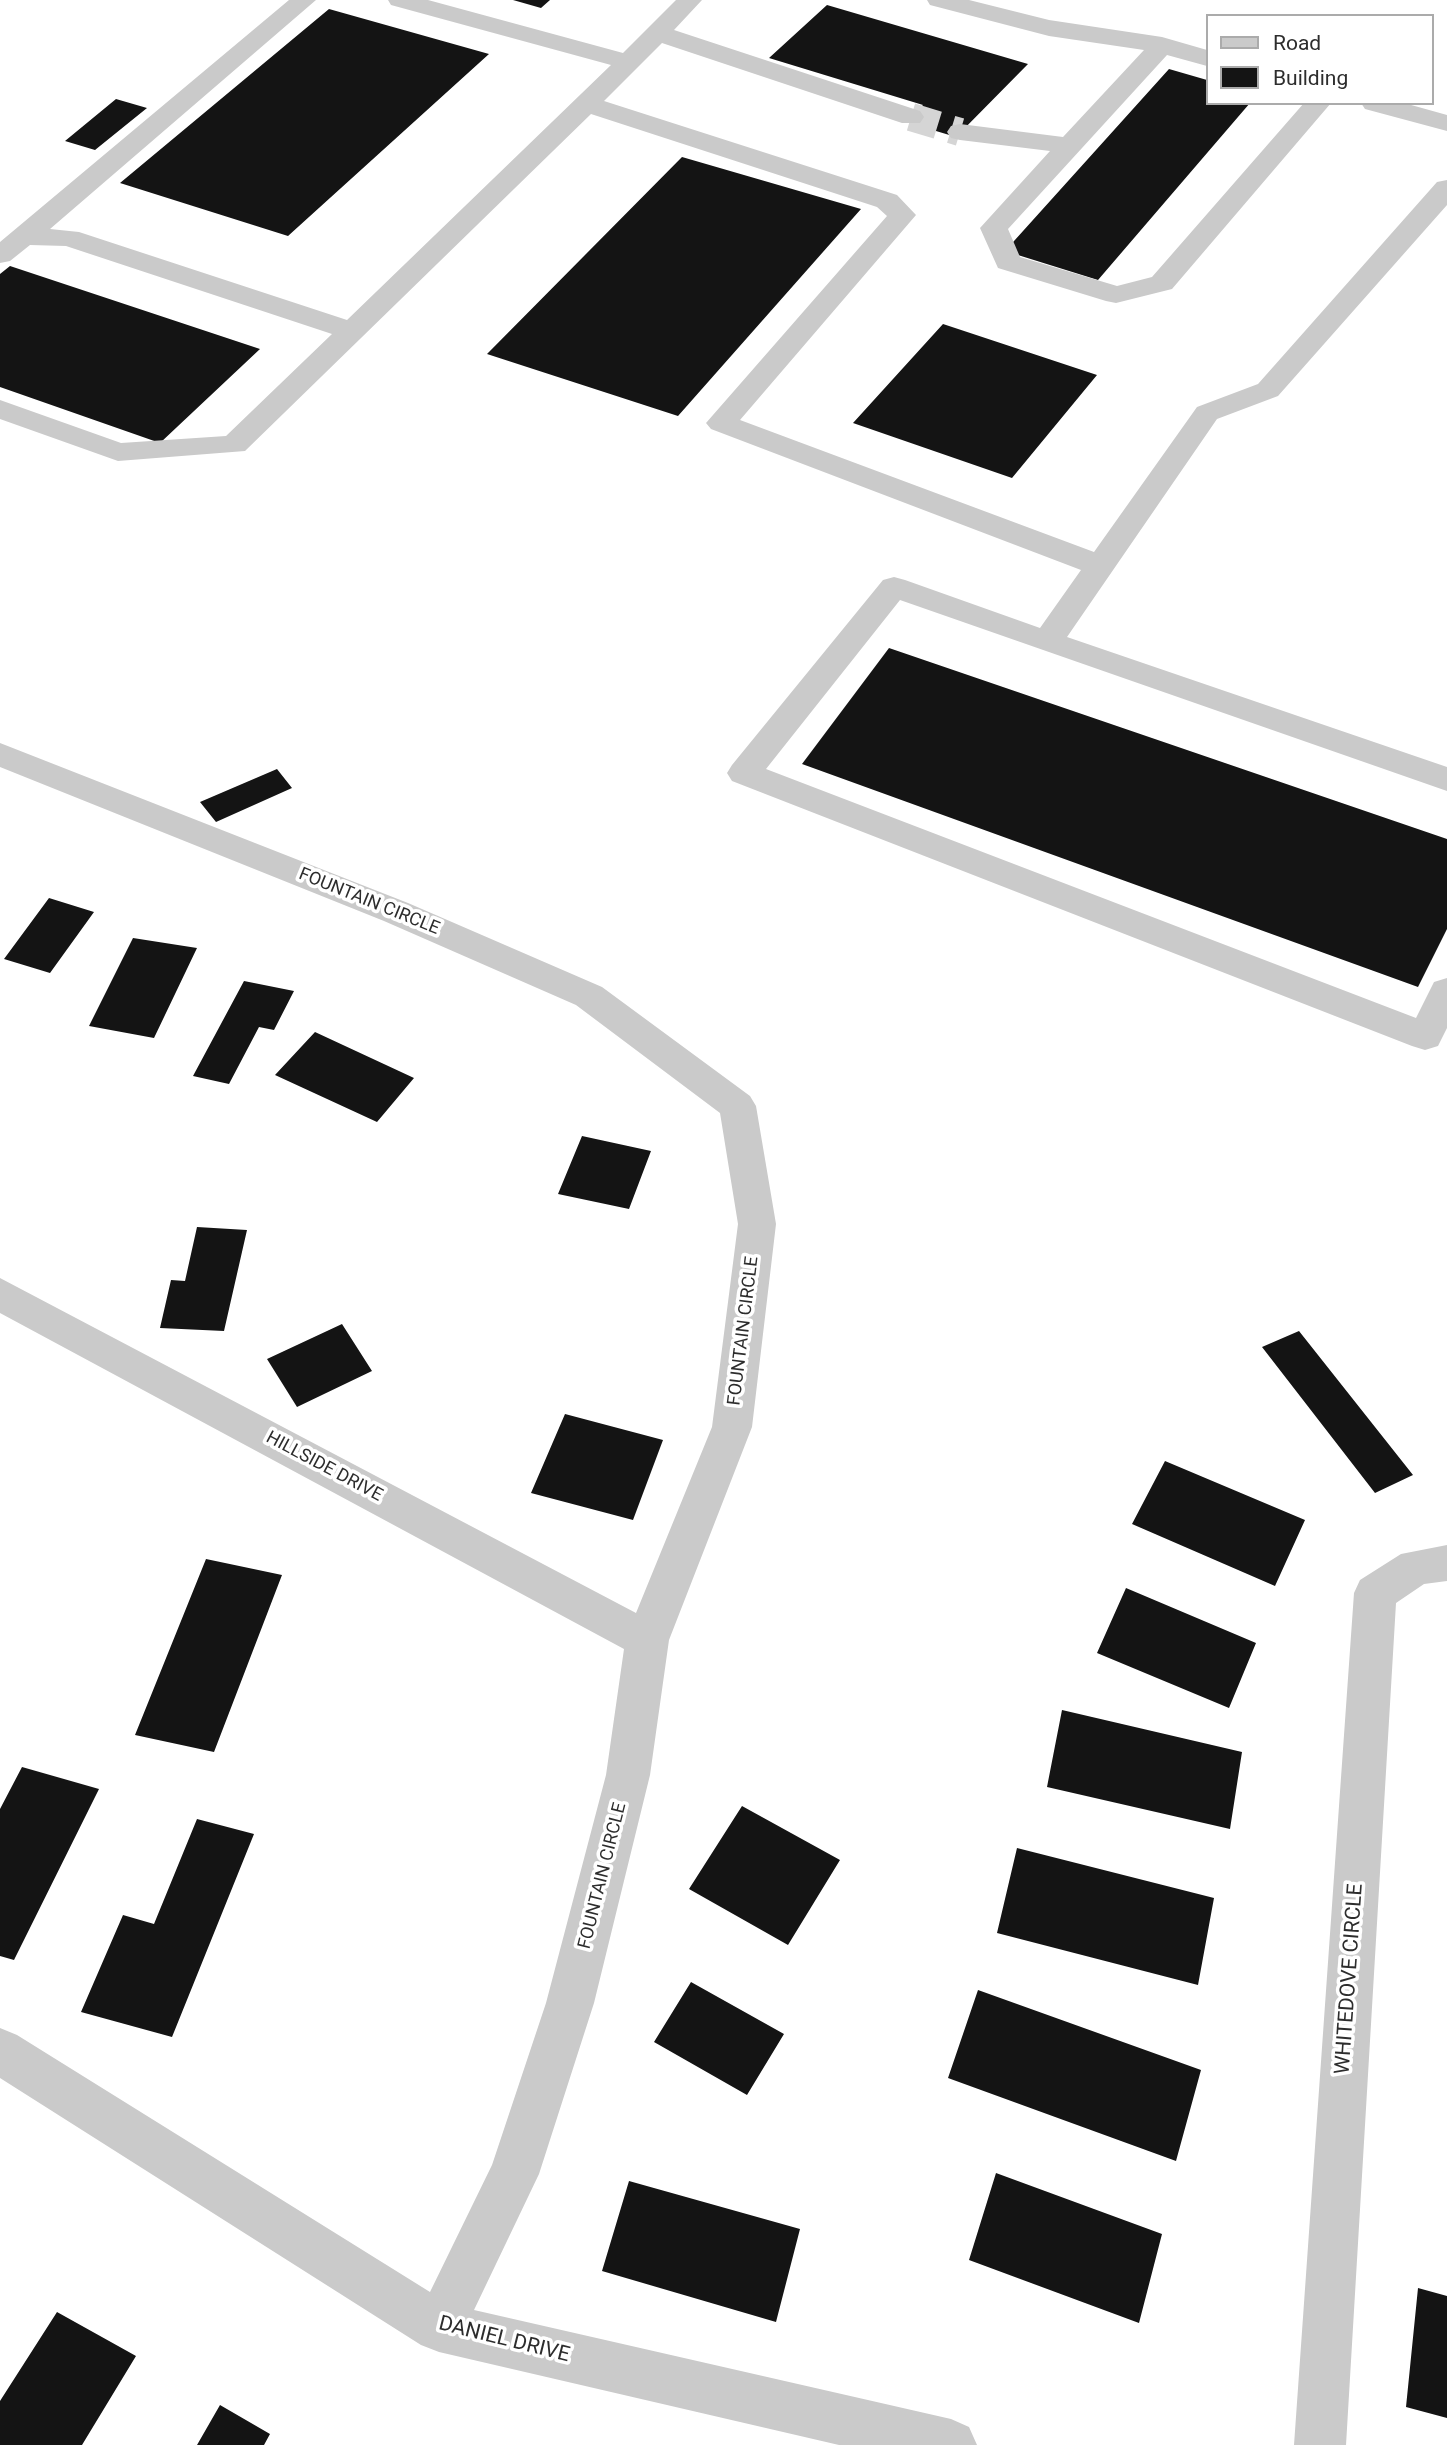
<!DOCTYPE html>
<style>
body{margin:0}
#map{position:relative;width:1447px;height:2445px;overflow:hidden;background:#fff;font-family:Roboto,sans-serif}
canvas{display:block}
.legend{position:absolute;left:1206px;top:14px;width:228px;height:91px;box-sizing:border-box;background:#fff;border:2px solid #ababab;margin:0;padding:9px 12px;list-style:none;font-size:21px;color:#2d2d2d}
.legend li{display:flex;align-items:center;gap:14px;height:35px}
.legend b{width:35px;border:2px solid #ababab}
</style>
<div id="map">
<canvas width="1447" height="2445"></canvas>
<ul class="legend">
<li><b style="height:9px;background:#cacaca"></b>Road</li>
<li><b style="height:19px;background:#141414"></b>Building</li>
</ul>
</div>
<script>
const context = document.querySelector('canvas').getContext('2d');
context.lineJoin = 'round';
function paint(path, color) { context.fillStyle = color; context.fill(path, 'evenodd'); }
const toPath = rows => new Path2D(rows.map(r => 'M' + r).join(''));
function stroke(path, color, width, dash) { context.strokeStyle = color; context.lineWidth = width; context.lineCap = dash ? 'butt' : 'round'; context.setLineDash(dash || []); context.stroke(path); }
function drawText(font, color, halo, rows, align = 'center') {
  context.font = font + ' Roboto,sans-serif'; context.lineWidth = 7; context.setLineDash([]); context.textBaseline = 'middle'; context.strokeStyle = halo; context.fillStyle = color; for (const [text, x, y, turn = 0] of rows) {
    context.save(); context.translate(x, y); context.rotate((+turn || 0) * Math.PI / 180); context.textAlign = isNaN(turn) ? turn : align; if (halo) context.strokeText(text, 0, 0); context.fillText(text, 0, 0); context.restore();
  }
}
const building = toPath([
 [513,0,550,0,541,8],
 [827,5,1028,64,956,137,906,122,923,105,769,58],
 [329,9,489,54,288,236,120,183],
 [1169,69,1207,80,1207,103,1250,103,1098,280,1005,251],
 [116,99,147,108,95,150,65,141],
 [682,157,861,209,678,416,487,354],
 [10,266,260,349,160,443,0,387,0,274],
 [943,324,1097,375,1012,478,853,423],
 [889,648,1447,839,1447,929,1418,987,802,764],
 [277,769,292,788,216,822,200,802],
 [49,898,94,912,50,973,4,959],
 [133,938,197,948,154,1038,89,1026],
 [244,981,294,991,274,1030,259,1027,229,1084,193,1076],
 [315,1032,414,1078,377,1122,275,1075],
 [582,1136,651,1151,629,1209,558,1194],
 [197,1227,247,1230,224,1331,160,1328,171,1280,185,1281],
 [342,1324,372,1371,297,1407,267,1359],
 [1299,1331,1413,1475,1375,1493,1262,1347],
 [565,1414,663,1440,633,1520,531,1493],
 [1165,1461,1305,1520,1275,1586,1132,1524],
 [206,1559,282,1575,214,1752,135,1735],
 [1126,1588,1256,1643,1229,1708,1097,1653],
 [1062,1710,1242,1752,1230,1829,1047,1787],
 [22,1767,99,1789,14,1960,0,1956,0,1809],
 [742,1806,840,1860,788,1945,689,1889],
 [197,1819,254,1834,172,2037,81,2012,123,1915,154,1924],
 [1017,1848,1214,1898,1198,1985,997,1933],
 [691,1982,784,2034,747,2095,654,2042],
 [978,1990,1201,2070,1176,2161,948,2078],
 [996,2173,1162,2234,1139,2323,969,2260],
 [629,2181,800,2229,776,2322,602,2271],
 [1418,2288,1447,2296,1447,2418,1406,2407],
 [57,2312,136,2356,82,2445,0,2445,0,2401],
 [220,2405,270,2434,264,2445,197,2445]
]);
const minorTunnel = toPath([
 [911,117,960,132]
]);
const minor = toPath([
 [289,0,316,0,50,229,79,232,347,320,611,65,391,5,388,0,428,0,623,53,676,0,702,0,674,30,920,111,924,117,920,123,902,123,662,43,604,101,897,195,916,215,740,420,1094,552,1197,407,1258,384,1437,182,1447,180,1447,205,1278,396,1217,419,1067,637,1447,767,1447,791,900,600,766,769,1416,1018,1434,982,1447,978,1447,1028,1438,1046,1425,1050,1412,1046,732,781,727,773,732,765,883,580,894,577,905,580,1040,628,1081,570,711,429,706,423,887,216,877,207,591,114,245,451,118,461,0,419,0,400,121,443,226,436,332,334,66,246,30,245,10,261,0,263,0,242,289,0],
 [927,0,969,0,1049,20,1162,37,1207,50,1207,66,1167,55,1008,229,1020,257,1117,286,1152,277,1304,103,1331,103,1172,289,1116,303,1106,301,998,268,980,228,1050,151,960,140,951,138,947,132,951,126,960,124,1063,137,1144,50,1049,36,930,5,927,0],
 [1361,103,1404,103,1447,115,1447,131,1365,109,1361,103],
 [0,743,408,903,602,987,750,1096,756,1106,776,1224,752,1427,669,1640,650,1775,594,2003,539,2174,474,2310,951,2419,969,2427,977,2445,839,2445,439,2352,421,2345,0,2078,0,2028,17,2035,430,2292,492,2165,546,2003,606,1775,624,1649,0,1313,0,1278,636,1613,712,1427,738,1224,720,1113,576,1005,384,921,0,767,0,743],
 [1447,1545,1447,1581,1424,1584,1396,1603,1346,2445,1294,2445,1354,1593,1360,1580,1401,1554,1447,1545]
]);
const streetNames = [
 ["FOUNTAIN CIRCLE",369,902,22],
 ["FOUNTAIN CIRCLE",744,1331,-83],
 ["HILLSIDE DRIVE",324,1467,28],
 ["FOUNTAIN CIRCLE",603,1876,-76]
];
const nearStreetnames = [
 ["WHITEDOVE CIRCLE",1350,1979,-86],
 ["DANIEL DRIVE",504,2340,14]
];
paint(building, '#141414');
stroke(minorTunnel, '#d5d5d5', 28, [28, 14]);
paint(minor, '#cacaca');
drawText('18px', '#2d2d2d', '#fff', streetNames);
drawText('21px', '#2d2d2d', '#fff', nearStreetnames);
</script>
